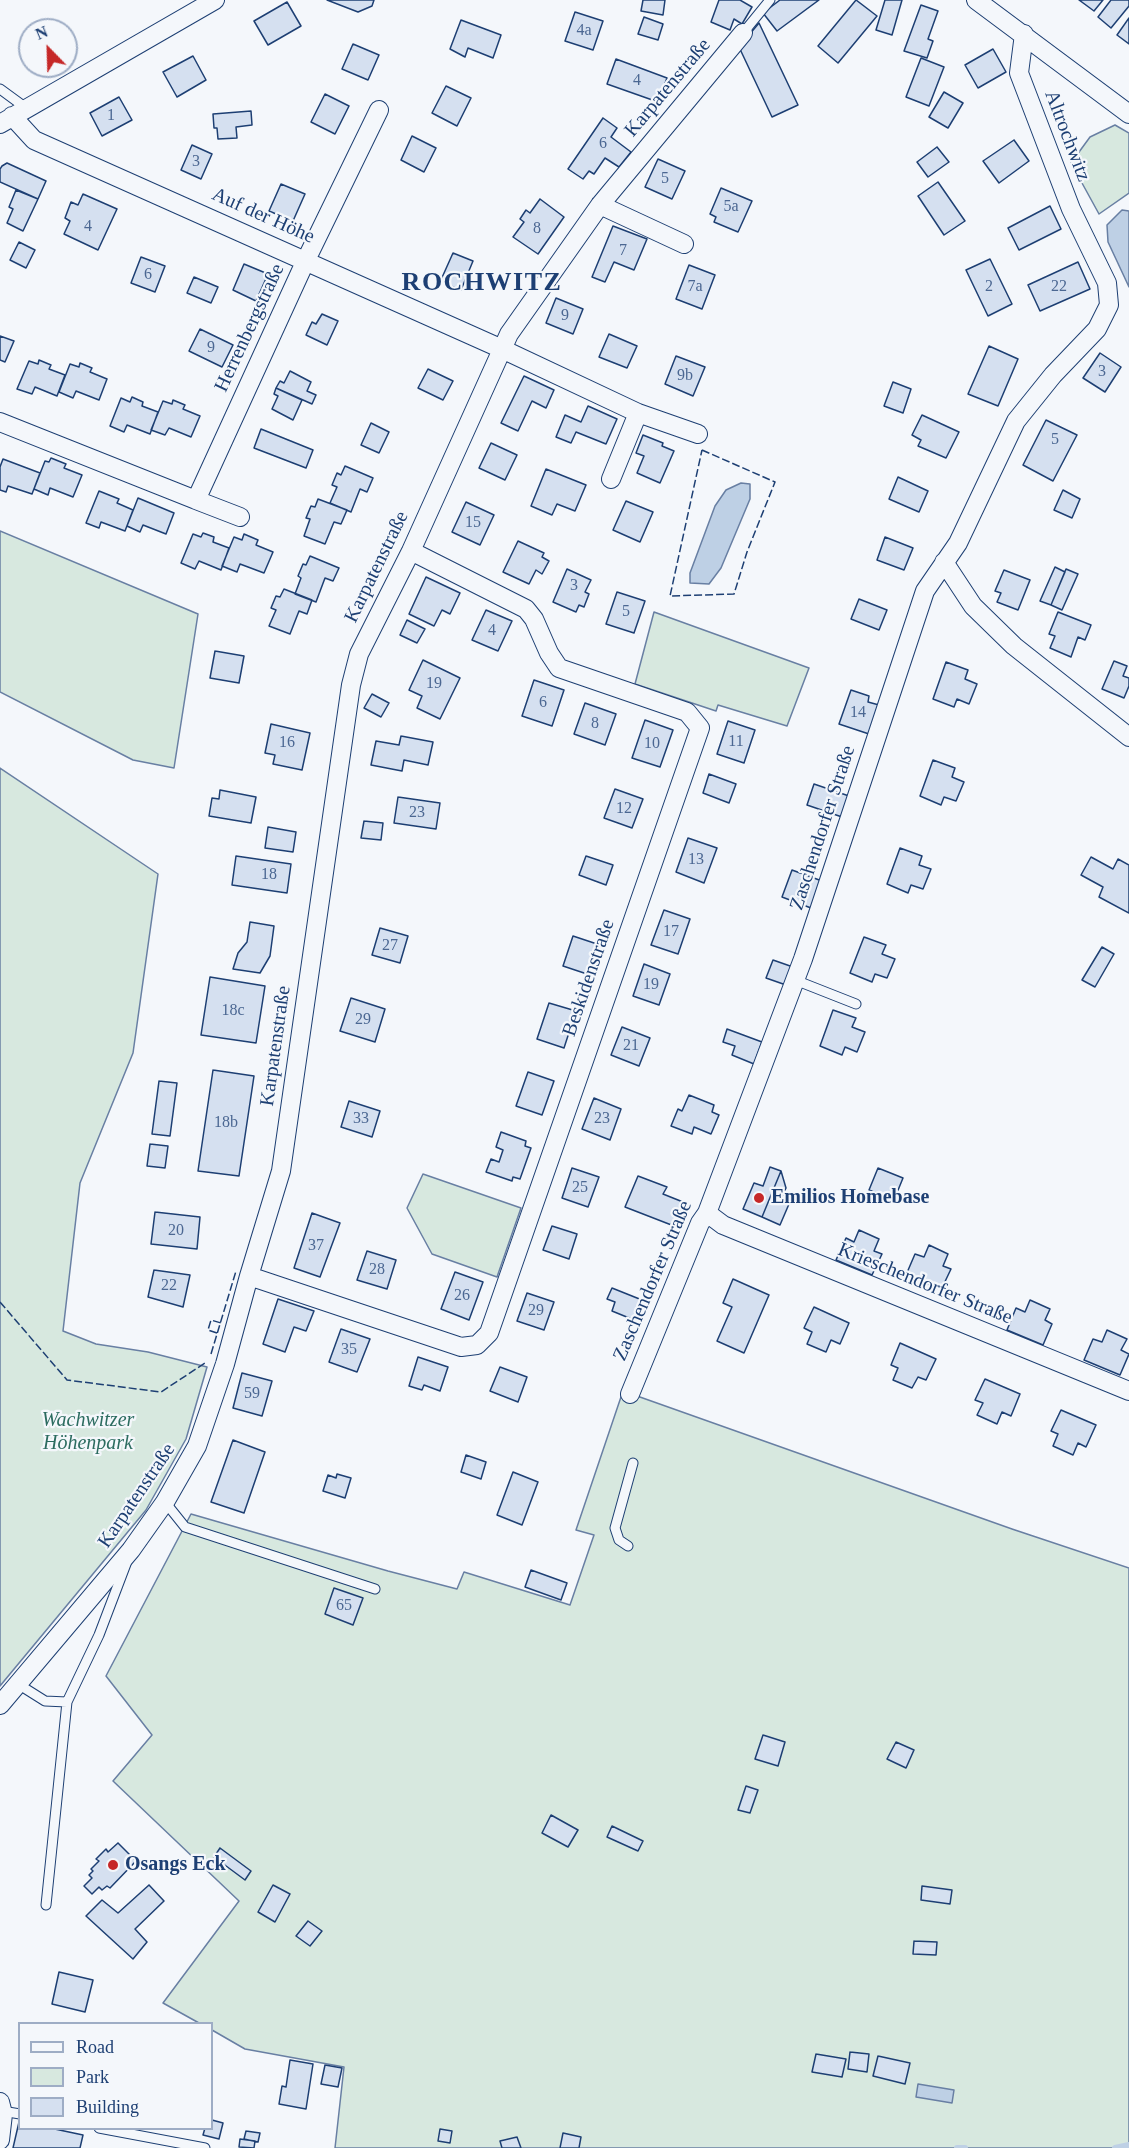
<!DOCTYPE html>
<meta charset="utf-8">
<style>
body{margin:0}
#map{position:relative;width:1129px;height:2148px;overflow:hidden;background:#f4f7fb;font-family:Georgia,serif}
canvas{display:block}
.legend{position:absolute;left:18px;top:2022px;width:195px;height:108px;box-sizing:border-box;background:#f4f7fb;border:2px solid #9eadc5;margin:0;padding:8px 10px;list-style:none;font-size:18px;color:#1d3f73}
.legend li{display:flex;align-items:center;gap:12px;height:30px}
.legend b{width:30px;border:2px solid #9eadc5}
.north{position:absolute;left:18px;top:18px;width:60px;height:60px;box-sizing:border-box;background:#f4f7fb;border:2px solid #9eadc5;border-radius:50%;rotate:337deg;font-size:16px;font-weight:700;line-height:24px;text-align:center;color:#1d3f73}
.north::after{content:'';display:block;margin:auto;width:21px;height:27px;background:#c62828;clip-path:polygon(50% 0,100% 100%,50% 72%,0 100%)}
</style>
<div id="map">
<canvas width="1129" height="2148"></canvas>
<ul class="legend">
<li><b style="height:8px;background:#f4f7fb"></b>Road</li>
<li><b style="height:16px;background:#d7e8df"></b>Park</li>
<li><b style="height:16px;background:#d5e0f0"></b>Building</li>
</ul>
<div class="north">N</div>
</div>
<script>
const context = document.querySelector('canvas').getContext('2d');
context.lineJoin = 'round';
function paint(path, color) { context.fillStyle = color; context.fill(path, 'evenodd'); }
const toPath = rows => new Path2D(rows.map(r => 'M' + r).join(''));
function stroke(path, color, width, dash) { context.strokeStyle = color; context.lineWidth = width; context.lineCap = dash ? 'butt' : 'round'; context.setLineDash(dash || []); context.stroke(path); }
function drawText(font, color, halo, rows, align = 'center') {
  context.font = font + ' Georgia,serif'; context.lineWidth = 4.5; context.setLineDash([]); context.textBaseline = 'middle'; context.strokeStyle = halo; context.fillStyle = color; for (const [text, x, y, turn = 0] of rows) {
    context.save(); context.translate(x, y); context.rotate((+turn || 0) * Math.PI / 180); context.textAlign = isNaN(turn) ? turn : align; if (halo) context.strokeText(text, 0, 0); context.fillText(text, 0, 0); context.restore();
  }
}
const green = toPath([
 [1115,125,1129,133,1129,193,1099,214,1071,163,1090,137,1115,125],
 [0,531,198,614,174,768,133,760,0,692,0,531],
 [654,612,809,668,787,726,718,705,716,711,635,684,654,612],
 [0,768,158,874,133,1053,80,1183,63,1331,96,1344,148,1352,207,1367,186,1439,146,1510,0,1686,0,768],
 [423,1174,521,1208,497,1277,432,1254,407,1208,423,1174],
 [623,1391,1012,1529,1129,1568,1129,2148,335,2148,344,2067,245,2049,212,2030,212,2024,199,2023,163,2003,239,1901,113,1781,152,1735,106,1676,191,1514,388,1571,457,1589,464,1572,570,1605,594,1535,576,1530,623,1391]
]);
const water = toPath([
 [1122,210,1129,211,1129,287,1108,242,1107,225,1122,210],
 [741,483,750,484,750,499,721,568,709,584,690,583,690,573,715,506,726,490,741,483],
 [918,2084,954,2090,952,2103,916,2097,918,2084]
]);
const stream = toPath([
 [957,2148,965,2148],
 [1115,2148,1129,2145]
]);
const building = toPath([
 [327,0,374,0,372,6,358,12,327,0],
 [643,0,665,0,663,15,641,11,643,0],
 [719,0,740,0,752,7,742,24,734,19,730,30,711,22,719,0],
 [780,0,819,0,777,31,763,13,780,0],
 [856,0,877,16,838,63,818,46,856,0],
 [885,0,902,0,892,35,876,30,885,0],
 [1079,0,1103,0,1094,11,1079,0],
 [1111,0,1129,0,1129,6,1111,28,1098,17,1111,0],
 [287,2,301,26,268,45,254,21,287,2],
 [921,5,938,11,928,39,933,41,927,58,904,51,921,5],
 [575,12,603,21,593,50,565,41,575,12],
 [644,17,663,24,658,40,638,34,644,17],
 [1129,18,1129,44,1117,35,1129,18],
 [461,20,501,35,493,58,468,48,465,57,450,49,461,20],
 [759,23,798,105,772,117,739,47,759,23],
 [353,44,379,55,368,80,342,69,353,44],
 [993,49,1006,72,978,88,965,65,993,49],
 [193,56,206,80,177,97,163,72,193,56],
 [921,58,944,67,929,106,906,97,921,58],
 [616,59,667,78,658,102,607,84,616,59],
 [446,86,471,98,457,126,432,113,446,86],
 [944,92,963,103,948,128,929,117,944,92],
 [325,94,349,106,335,134,311,122,325,94],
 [119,97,132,120,102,136,90,113,119,97],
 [251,111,252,125,236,127,237,138,218,139,217,128,214,128,213,114,251,111],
 [603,118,617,128,611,137,631,152,619,167,605,158,594,174,589,171,583,179,568,169,603,118],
 [412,136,436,148,424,172,401,160,412,136],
 [1014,140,1029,161,999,183,983,161,1014,140],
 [192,145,212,154,201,179,181,170,192,145],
 [937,147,949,162,928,177,917,162,937,147],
 [658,159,685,171,672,199,645,187,658,159],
 [7,163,46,181,38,199,0,182,0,169,2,166,7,163],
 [938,182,965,221,944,235,918,196,938,182],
 [281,184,305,194,293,221,269,211,281,184],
 [721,188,752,201,738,232,714,222,716,217,710,214,721,188],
 [16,190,38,199,23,231,7,223,13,209,9,207,16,190],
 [83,194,117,209,98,250,64,234,70,221,65,218,71,202,78,205,83,194],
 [540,199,564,217,538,254,513,237,524,222,520,219,526,210,530,213,540,199],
 [1050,206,1061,229,1019,250,1008,228,1050,206],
 [613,226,647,239,634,270,614,262,605,282,592,277,613,226],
 [19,242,35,250,26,268,10,260,19,242],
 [453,253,473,261,461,290,440,282,453,253],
 [141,257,165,266,155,292,131,283,141,257],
 [990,259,1012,304,988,316,966,270,990,259],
 [1078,262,1090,289,1040,311,1028,285,1078,262],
 [244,264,268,274,256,301,233,290,244,264],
 [689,265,715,275,702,309,676,299,689,265],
 [194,277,218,287,211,303,187,293,194,277],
 [556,298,583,309,573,334,546,323,556,298],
 [322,314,338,321,327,345,306,335,312,322,316,324,322,314],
 [200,329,233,345,222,367,189,351,200,329],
 [609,334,637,346,627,368,599,357,609,334],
 [0,336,14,341,5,362,0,360,0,336],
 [989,346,1018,359,998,406,968,394,989,346],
 [1100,353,1121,367,1105,392,1083,378,1100,353],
 [676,356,705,367,693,396,665,384,676,356],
 [39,360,51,365,49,369,65,375,57,396,35,387,32,394,17,389,29,361,38,364,39,360],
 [80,363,92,368,90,372,107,379,99,400,76,391,73,398,59,392,70,364,79,367,80,363],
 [428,369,453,381,443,400,418,388,428,369],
 [290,371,311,382,307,391,316,395,312,404,276,388,280,381,284,383,290,371],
 [524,376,554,390,546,408,532,401,518,431,501,423,524,376],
 [893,382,911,389,903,413,884,406,893,382],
 [276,388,302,400,293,420,272,409,278,396,274,394,276,388],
 [132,397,143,402,142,406,158,412,150,434,127,425,124,432,110,426,121,398,130,402,132,397],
 [173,400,185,405,183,409,200,416,191,437,169,428,165,435,151,430,163,401,172,404,173,400],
 [588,406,617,419,606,444,576,432,571,443,556,437,565,415,581,422,588,406],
 [922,415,959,432,946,458,918,446,921,440,912,435,922,415],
 [1046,420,1077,435,1053,481,1023,465,1046,420],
 [371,423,389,432,379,453,361,445,371,423],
 [261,429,313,450,306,468,254,448,261,429],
 [643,435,663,443,662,446,674,451,660,483,637,473,644,456,636,453,643,435],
 [491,443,517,455,505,480,479,468,491,443],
 [51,458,66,464,64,468,82,475,73,497,50,488,48,495,34,489,45,461,49,462,51,458],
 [3,459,40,473,32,494,8,486,6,492,0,490,0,467,3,459],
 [345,466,373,478,367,492,360,489,351,512,330,503,337,487,332,485,337,473,341,475,345,466],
 [546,469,586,485,575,511,557,504,552,515,531,506,546,469],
 [898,477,928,491,919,512,889,499,898,477],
 [1063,490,1080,499,1072,518,1054,510,1063,490],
 [99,491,119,499,117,503,133,510,125,531,101,522,99,528,86,523,99,491],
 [138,498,174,513,166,534,143,525,140,532,127,526,138,498],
 [318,499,347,510,341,524,334,522,325,544,304,536,310,519,306,518,311,506,315,507,318,499],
 [626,501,653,512,640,542,613,530,626,501],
 [466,502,494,515,480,545,452,532,466,502],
 [203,533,214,537,213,542,229,548,221,570,199,561,195,569,181,563,193,534,201,537,203,533],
 [244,534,258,540,256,545,273,552,264,573,240,564,237,572,222,566,234,537,242,540,244,534],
 [885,537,913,548,904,570,877,560,885,537],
 [518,541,544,553,542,557,549,561,542,574,536,570,529,584,503,572,518,541],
 [310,556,339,568,333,581,325,578,316,602,295,594,301,578,298,576,303,564,306,565,310,556],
 [1055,567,1065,572,1051,605,1040,601,1055,567],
 [567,569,591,580,585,592,589,594,584,607,579,605,576,612,553,602,567,569],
 [1066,569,1078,574,1062,610,1051,605,1066,569],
 [1004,570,1030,580,1018,610,997,602,1001,593,995,591,1004,570],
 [426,577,460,593,450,614,442,610,434,626,409,614,426,577],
 [284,589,312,600,307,614,299,611,290,634,269,626,276,610,271,608,276,596,280,597,284,589],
 [617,592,645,601,634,633,606,624,617,592],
 [859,599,887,610,879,630,851,619,859,599],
 [486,610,512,621,498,651,472,640,486,610],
 [1058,612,1091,625,1085,640,1078,637,1071,657,1050,648,1055,636,1049,634,1058,612],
 [407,620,425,629,417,643,400,635,407,620],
 [215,651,244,656,239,683,210,678,215,651],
 [423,660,460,678,440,719,417,708,422,696,409,690,423,660],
 [1114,661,1127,666,1123,676,1129,678,1129,686,1124,698,1102,689,1114,661],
 [946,662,968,670,965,679,977,684,969,704,957,699,954,707,933,699,946,662],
 [534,680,564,690,552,726,522,716,534,680],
 [851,690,869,696,868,702,879,705,869,734,839,724,851,690],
 [372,694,389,703,381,717,364,708,372,694],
 [585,703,616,714,605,745,574,734,585,703],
 [645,720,673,730,660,767,632,758,645,720],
 [728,721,755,730,744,763,717,754,728,721],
 [271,724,310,733,302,770,273,764,275,755,265,753,271,724],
 [401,736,433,742,428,765,404,760,402,771,371,765,376,741,399,745,401,736],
 [933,760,955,768,952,777,964,782,956,801,944,797,941,805,920,796,933,760],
 [709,774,736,784,729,803,703,793,709,774],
 [814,784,849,796,842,817,807,805,814,784],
 [615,789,643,799,632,828,604,818,615,789],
 [220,790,256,797,251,823,209,816,212,798,219,799,220,790],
 [398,797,440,803,436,829,394,823,398,797],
 [364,821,383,823,381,840,361,838,364,821],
 [268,827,296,832,293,852,265,848,268,827],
 [688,838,717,848,704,883,676,872,688,838],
 [900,848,922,856,919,865,931,869,923,889,911,885,908,893,887,884,900,848],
 [236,856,291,864,287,893,232,885,236,856],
 [586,856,613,865,606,885,579,875,586,856],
 [1091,857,1113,869,1118,859,1129,865,1129,913,1099,897,1103,887,1081,875,1091,857],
 [792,870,822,881,811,908,782,897,792,870],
 [664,910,690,919,678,954,651,945,664,910],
 [250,922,274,926,270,956,260,973,233,969,238,953,247,942,250,922],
 [380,928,408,936,400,963,372,955,380,928],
 [573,936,600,945,590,975,563,966,573,936],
 [864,937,886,945,882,954,895,959,887,978,875,974,872,982,850,973,864,937],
 [1102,947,1114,954,1095,987,1082,980,1102,947],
 [773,960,793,967,786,985,766,978,773,960],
 [644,964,670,974,659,1005,633,996,644,964],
 [210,977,265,986,256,1043,201,1035,210,977],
 [351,998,385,1009,375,1042,340,1031,351,998],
 [549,1003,576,1011,564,1048,537,1039,549,1003],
 [833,1010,856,1018,852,1027,865,1032,857,1052,845,1047,842,1055,820,1046,833,1010],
 [622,1027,650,1038,639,1066,611,1055,622,1027],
 [727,1029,762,1042,754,1064,732,1055,735,1046,723,1042,727,1029],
 [213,1070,254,1076,239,1176,198,1171,213,1070],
 [528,1072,554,1081,542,1115,516,1106,528,1072],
 [159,1081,177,1083,170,1136,152,1134,159,1081],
 [689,1095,714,1105,712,1112,719,1115,711,1134,694,1127,692,1134,671,1126,678,1109,682,1111,689,1095],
 [594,1098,621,1109,610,1140,582,1129,594,1098],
 [349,1101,380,1111,372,1137,341,1127,349,1101],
 [501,1132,526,1141,525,1146,531,1148,520,1179,513,1177,512,1181,486,1172,491,1159,499,1162,503,1150,496,1147,501,1132],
 [150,1144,168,1146,165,1168,147,1166,150,1144],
 [770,1167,781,1171,762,1217,743,1209,754,1183,763,1186,770,1167],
 [572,1168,599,1177,588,1207,562,1198,572,1168],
 [878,1168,903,1178,894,1200,869,1190,878,1168],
 [781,1171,786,1188,780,1201,789,1204,780,1225,762,1217,781,1171],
 [638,1176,667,1187,663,1194,683,1202,674,1226,625,1207,638,1176],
 [155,1212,200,1217,197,1249,151,1244,155,1212],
 [312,1213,340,1223,320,1277,294,1268,312,1213],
 [552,1226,577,1234,569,1259,543,1250,552,1226],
 [859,1230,879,1239,874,1251,882,1254,872,1275,836,1260,846,1238,854,1242,859,1230],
 [929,1245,948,1254,943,1266,951,1269,941,1290,906,1275,915,1254,924,1257,929,1245],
 [367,1251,396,1260,387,1289,357,1280,367,1251],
 [154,1270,190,1275,183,1307,148,1297,154,1270],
 [455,1272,483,1282,469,1320,441,1309,455,1272],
 [733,1279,769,1295,744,1353,717,1341,732,1307,723,1303,733,1279],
 [612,1288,647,1302,639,1322,612,1311,615,1302,607,1299,612,1288],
 [527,1293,554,1302,544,1330,517,1321,527,1293],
 [278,1299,314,1311,306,1331,294,1327,285,1352,263,1344,278,1299],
 [1030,1300,1050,1309,1045,1320,1052,1324,1043,1345,1007,1330,1016,1308,1025,1312,1030,1300],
 [814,1307,849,1323,840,1344,831,1340,826,1352,807,1344,812,1332,804,1328,814,1307],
 [341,1329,370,1339,357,1372,329,1362,341,1329],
 [1107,1330,1127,1339,1121,1350,1129,1354,1120,1375,1084,1360,1093,1339,1102,1342,1107,1330],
 [900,1343,936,1359,926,1380,918,1377,912,1388,893,1380,898,1368,891,1365,900,1343],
 [418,1357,448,1367,440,1391,424,1385,422,1390,409,1386,418,1357],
 [500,1367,527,1377,518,1402,490,1391,500,1367],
 [242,1373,272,1381,262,1416,233,1408,242,1373],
 [985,1379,1020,1394,1011,1416,1002,1412,997,1424,977,1415,983,1403,975,1400,985,1379],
 [1061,1410,1096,1425,1086,1447,1078,1443,1073,1455,1053,1446,1058,1434,1051,1431,1061,1410],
 [233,1440,265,1452,244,1513,211,1502,233,1440],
 [466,1455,486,1462,481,1479,461,1472,466,1455],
 [513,1472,538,1482,522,1525,497,1515,513,1472],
 [337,1474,351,1478,345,1498,323,1491,328,1475,336,1478,337,1474],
 [531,1570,567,1583,561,1600,525,1587,531,1570],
 [334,1588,363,1598,353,1625,325,1614,334,1588],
 [763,1735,785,1742,778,1766,755,1759,763,1735],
 [896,1742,914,1750,906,1768,887,1759,896,1742],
 [746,1786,758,1790,750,1813,738,1810,746,1786],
 [551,1815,578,1830,568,1847,542,1833,551,1815],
 [612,1826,643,1841,638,1851,607,1837,612,1826],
 [118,1843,136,1861,110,1888,107,1886,102,1890,99,1887,92,1894,84,1886,92,1878,89,1875,93,1871,91,1869,99,1861,96,1859,106,1849,108,1852,118,1843],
 [220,1848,251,1871,245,1880,214,1857,220,1848],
 [149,1885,164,1901,135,1929,147,1942,133,1959,86,1916,102,1900,118,1913,149,1885],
 [273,1885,290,1894,275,1922,258,1912,273,1885],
 [922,1886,952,1890,950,1904,921,1900,922,1886],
 [308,1921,322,1931,310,1946,296,1936,308,1921],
 [914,1941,937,1942,936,1955,913,1954,914,1941],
 [59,1972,93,1980,85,2012,52,2004,59,1972],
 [850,2052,869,2054,867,2072,848,2069,850,2052],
 [816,2054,846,2059,842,2077,812,2072,816,2054],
 [878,2056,910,2063,905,2084,873,2076,878,2056],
 [290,2060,313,2064,306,2109,279,2104,282,2086,286,2087,290,2060],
 [325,2065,342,2068,338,2087,321,2084,325,2065],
 [212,2120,223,2123,219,2139,203,2135,205,2128,212,2128,212,2120],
 [19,2122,20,2128,50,2128,83,2135,80,2148,13,2148,19,2122],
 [440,2129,452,2131,450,2143,438,2141,440,2129],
 [246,2131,260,2133,258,2142,244,2139,246,2131],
 [563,2133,581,2137,579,2148,560,2148,563,2133],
 [517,2137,521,2148,502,2148,500,2141,517,2137],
 [240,2139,255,2141,254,2148,239,2147,240,2139]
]);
const service = toPath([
 [743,33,770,0],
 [0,89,26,108],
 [795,980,856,1004],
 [165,1502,185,1527,375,1589],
 [628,1546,619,1540,615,1528,633,1463],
 [18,1684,45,1701,67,1702,99,1635,126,1564],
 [46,1905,67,1702],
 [2,2111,20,2114],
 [99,2128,205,2148]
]);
const minor = toPath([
 [976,0,1129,114],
 [12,116,34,140,502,349,638,413,698,434],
 [0,124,215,0],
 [600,205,684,244],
 [0,422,196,500,306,260,379,110],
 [611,479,638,413],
 [196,500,240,517],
 [944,562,973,606,1014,646,1129,737],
 [707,1213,723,1225,1129,1391],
 [249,1276,461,1347,477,1345,489,1333,700,728,687,712,559,668,549,653,534,619,526,609,411,551],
 [630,1394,700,1223,707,1213,803,959,925,591,958,543,1016,421,1053,375,1097,329,1109,305,1107,283,1071,209,1019,73,1024,34],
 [0,1705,131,1550,165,1502,197,1446,225,1364,249,1276,281,1171,351,685,359,654,411,551,509,334,600,205,743,33],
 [0,2102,3,2114,0,2140]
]);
const fence = toPath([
 [702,450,775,482,747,552,734,594,670,596,702,450],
 [0,1302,67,1380,161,1392,205,1363],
 [217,1333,208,1330,211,1320,221,1323],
 [211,1354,236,1271]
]);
const markers = [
 [759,1198,6,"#c62828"],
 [113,1865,6,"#c62828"]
];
const numberNames = [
 ["4a",584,31],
 ["4",637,81],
 ["1",111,116],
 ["6",603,144],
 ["3",196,162],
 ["5",665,179],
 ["5a",731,207],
 ["4",88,227],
 ["8",537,229],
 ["7",623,251],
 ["6",148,275],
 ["7a",695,287],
 ["2",989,287],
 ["22",1059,287],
 ["9",565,316],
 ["9",211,348],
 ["3",1102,372],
 ["9b",685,376],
 ["5",1055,440],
 ["15",473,523],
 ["3",574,586],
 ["5",626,612],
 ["4",492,631],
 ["19",434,684],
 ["6",543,703],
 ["14",858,713],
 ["8",595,724],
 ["11",736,742],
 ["16",287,743],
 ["10",652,744],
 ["12",624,809],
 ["23",417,813],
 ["13",696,860],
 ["18",269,875],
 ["17",671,932],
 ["27",390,946],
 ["19",651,985],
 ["18c",233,1011],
 ["29",363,1020],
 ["21",631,1046],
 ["33",361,1119],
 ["23",602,1119],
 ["18b",226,1123],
 ["25",580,1188],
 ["20",176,1231],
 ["37",316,1246],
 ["28",377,1270],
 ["22",169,1286],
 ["26",462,1296],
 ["29",536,1311],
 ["35",349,1350],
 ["59",252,1394],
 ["65",344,1606]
];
const streetNames = [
 ["Karpatenstraße",668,88,-50],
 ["Altrochwitz",1067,136,69],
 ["Auf der Höhe",263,216,24],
 ["Herrenbergstraße",250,328,-65],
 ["Karpatenstraße",377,567,-64],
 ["Zaschendorfer Straße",823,828,-72],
 ["Beskidenstraße",589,978,-71],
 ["Karpatenstraße",276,1046,-82],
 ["Zaschendorfer Straße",653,1281,-67],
 ["Krieschendorfer Straße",925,1284,22],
 ["Karpatenstraße",137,1496,-56]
];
const poiNames = [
 ["Emilios Homebase",771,1198],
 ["Osangs Eck",125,1865]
];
const parkNames = [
 ["Wachwitzer",88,1421],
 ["Höhenpark",88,1444]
];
const districtNames = [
 ["ROCHWITZ",482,283]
];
paint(green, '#d7e8df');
stroke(green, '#687fa3', 1.5);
paint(water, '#bed0e5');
stroke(water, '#687fa3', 1.5);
stroke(stream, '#bed0e5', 6);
paint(building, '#d5e0f0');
stroke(building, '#1d3f73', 1.5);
stroke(service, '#1d3f73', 11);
stroke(minor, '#1d3f73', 20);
stroke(service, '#f4f7fb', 9);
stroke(minor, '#f4f7fb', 18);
stroke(fence, '#1d3f73', 1.5, [8, 3]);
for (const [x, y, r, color] of markers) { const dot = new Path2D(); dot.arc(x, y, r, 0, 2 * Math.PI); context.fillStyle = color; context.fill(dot); stroke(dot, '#f4f7fb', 2); }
drawText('16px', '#4b6792', null, numberNames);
drawText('20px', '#1d3f73', '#f4f7fb', streetNames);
drawText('bold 20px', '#1d3f73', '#f4f7fb', poiNames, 'left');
drawText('italic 20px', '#2c6c60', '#f4f7fb', parkNames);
context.letterSpacing = '1.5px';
drawText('bold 26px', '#1d3f73', '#f4f7fb', districtNames);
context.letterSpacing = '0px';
</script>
